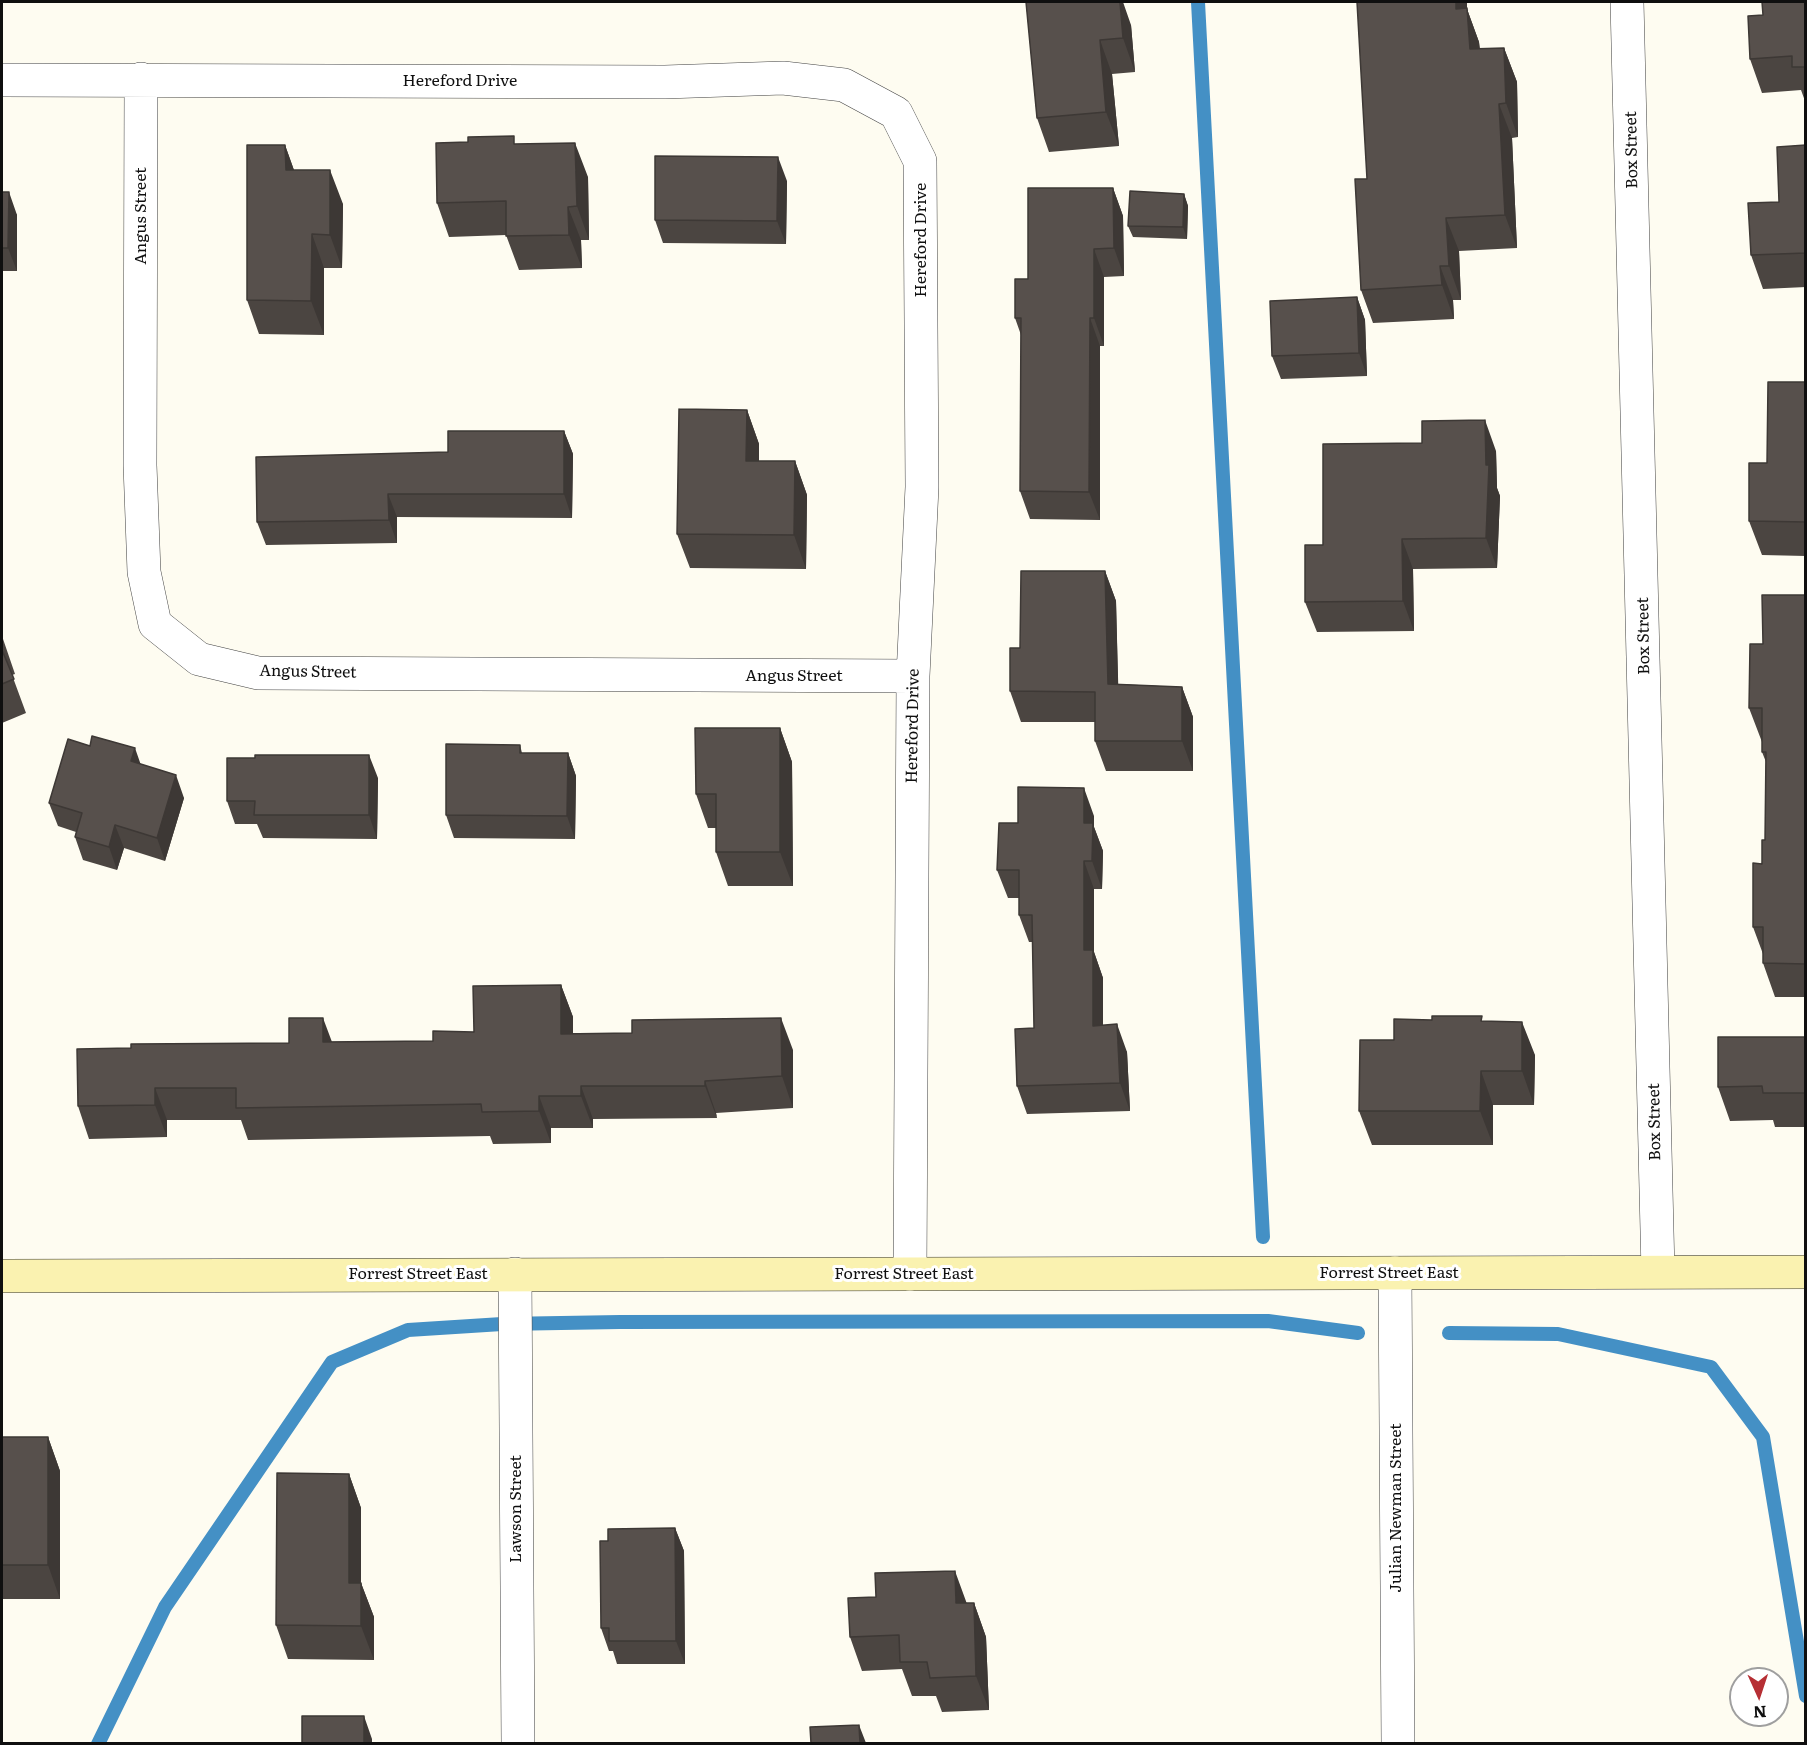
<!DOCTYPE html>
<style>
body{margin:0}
#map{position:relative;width:1807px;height:1745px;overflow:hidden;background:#fefcf1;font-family:Literata,serif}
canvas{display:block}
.frame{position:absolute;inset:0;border:3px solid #0f0f0f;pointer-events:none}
.north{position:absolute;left:1729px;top:1667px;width:60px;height:60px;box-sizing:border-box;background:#fff;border:2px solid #9f9f9f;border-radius:50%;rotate:177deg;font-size:16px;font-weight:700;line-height:24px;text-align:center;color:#0f0f0f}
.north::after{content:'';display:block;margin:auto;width:21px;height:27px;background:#b62f34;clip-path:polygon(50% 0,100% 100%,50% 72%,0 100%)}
</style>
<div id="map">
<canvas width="1807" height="1745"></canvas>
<div class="frame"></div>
<div class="north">N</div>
</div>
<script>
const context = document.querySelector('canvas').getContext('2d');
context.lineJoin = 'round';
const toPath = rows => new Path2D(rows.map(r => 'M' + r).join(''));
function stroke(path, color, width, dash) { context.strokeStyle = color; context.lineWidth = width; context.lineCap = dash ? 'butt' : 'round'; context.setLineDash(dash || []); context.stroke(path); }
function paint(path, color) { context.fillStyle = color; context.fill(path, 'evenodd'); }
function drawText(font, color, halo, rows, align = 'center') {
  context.font = font + ' Literata,serif'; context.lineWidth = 6; context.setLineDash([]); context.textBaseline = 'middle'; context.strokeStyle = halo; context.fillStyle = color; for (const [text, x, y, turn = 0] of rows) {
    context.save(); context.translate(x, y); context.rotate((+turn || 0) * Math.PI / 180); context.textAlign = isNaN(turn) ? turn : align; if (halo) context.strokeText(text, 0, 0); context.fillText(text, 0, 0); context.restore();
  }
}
const stream = toPath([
 [1198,2,1263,1237],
 [1449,1333,1558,1334,1711,1367,1763,1437,1806,1696],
 [98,1744,165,1607,332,1362,408,1330,502,1324,620,1322,1268,1321,1358,1333]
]);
const street = toPath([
 [1627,2,1658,1271],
 [141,79,140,465,144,572,155,624,199,659,258,673,913,676],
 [2,80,665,82,783,78,844,85,896,113,920,161,922,487,913,676,910,1274],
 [1395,1273,1398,1744],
 [515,1274,518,1744]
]);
const secondary = toPath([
 [2,1276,1806,1272]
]);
const wall = toPath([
 [1026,2,1131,25,1135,72,1112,74,1119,146,1049,152,1037,118],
 [1806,2,1806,101,1805,101,1801,90,1762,93,1750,59,1763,15],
 [1467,9,1479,42,1480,49,1504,48,1517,82,1518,137,1512,138,1517,248,1459,251,1461,300,1453,300,1454,319,1373,323,1361,290,1367,179],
 [517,144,588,177,589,240,581,240,582,268,519,270,506,235,449,237,437,203],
 [285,145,294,170,343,204,342,268,324,268,324,335,259,334,247,300],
 [1806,145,1806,287,1763,289,1751,255,1779,202],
 [787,181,786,244,663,243,655,220],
 [1113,188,1123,216,1124,276,1104,277,1104,346,1100,346,1100,520,1030,519,1020,491,1021,335,1015,318],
 [2,192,17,215,17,271,2,271],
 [1184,194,1188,206,1187,239,1133,237,1128,226],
 [1357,297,1365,320,1367,376,1281,379,1272,356],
 [1806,382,1806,556,1762,555,1749,521,1767,463],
 [747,410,759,444,759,461,795,461,807,495,806,569,690,568,677,534],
 [564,431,573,454,572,518,397,517,397,543,266,545,257,522,448,452],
 [1496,451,1497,488,1500,496,1497,568,1413,569,1414,631,1317,632,1305,602,1323,545],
 [1105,571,1116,601,1118,684,1182,687,1193,717,1193,771,1106,771,1095,741,1095,722,1021,722,1010,691,1020,648],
 [1806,595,1806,997,1775,997,1763,963,1763,954,1753,927,1765,840,1766,762,1762,752,1762,742,1749,708,1763,644],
 [2,636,15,674,12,675,26,713,2,723],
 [780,728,792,762,793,886,728,886,716,852,716,828,708,828,696,794],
 [520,745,522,753,568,753,576,776,575,839,454,838,446,815],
 [141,764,184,798,165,861,124,848,117,870,83,860,75,837,76,832,58,826,49,803],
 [378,778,377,839,263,838,257,824,235,824,227,801],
 [1094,816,1094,827,1103,851,1102,889,1094,889,1094,952,1103,978,1103,1025,1127,1052,1130,1111,1027,1114,1017,1086,1034,1028,1033,942,1029,942,1019,915,1019,898,1008,898,997,870,1018,823],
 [561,985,573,1017,573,1033,793,1050,793,1108,716,1113,717,1118,593,1119,593,1128,551,1128,551,1143,493,1144,490,1136,248,1140,241,1120,167,1120,167,1137,89,1139,78,1106,131,1048,332,1042,433,1041,474,1032],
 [1483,1021,1535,1055,1534,1105,1493,1105,1493,1145,1372,1145,1359,1111,1394,1040],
 [1806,1037,1806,1127,1775,1127,1773,1120,1730,1121,1718,1087],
 [2,1437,48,1437,60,1471,60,1599,3,1599,2,1596],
 [349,1474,361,1508,361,1583,374,1617,374,1660,288,1659,276,1625],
 [675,1528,684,1551,685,1664,617,1664,613,1651,609,1651,601,1628,608,1541],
 [967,1603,974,1603,986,1637,989,1710,942,1712,936,1696,912,1696,902,1669,862,1671,850,1637]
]);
const shadedWall = toPath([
 [1120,2,1123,2,1131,25,1135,72,1123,38],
 [1456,2,1467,2,1467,9,1479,42,1482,83,1456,9],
 [1100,40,1112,74,1119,146,1106,112],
 [1504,48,1517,82,1518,137,1506,103],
 [1499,104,1512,138,1517,248,1505,215],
 [575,143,588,177,589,240,577,206],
 [285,145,297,179,286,170],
 [778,157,787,181,786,244,777,221],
 [330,170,343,204,342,268,330,235],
 [1113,188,1123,216,1124,276,1114,248],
 [9,192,17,215,17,271,8,248],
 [1184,194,1188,206,1187,239,1183,227],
 [568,207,581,240,582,268,569,235],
 [1446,218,1459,251,1461,300,1449,266],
 [312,234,324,268,324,335,311,301],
 [1094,249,1104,277,1104,346,1094,318],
 [1440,266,1453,300,1454,319,1442,285],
 [1357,297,1365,320,1367,376,1359,353],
 [1090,318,1100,346,1100,520,1089,492],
 [747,410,759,444,759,494,746,461],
 [1485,420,1496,451,1497,488,1500,496,1497,568,1486,538],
 [564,431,573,454,572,518,564,494],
 [795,461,807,495,806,569,794,535],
 [388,494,397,517,397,543,389,520],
 [1402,539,1413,569,1414,631,1403,601],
 [1105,571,1116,601,1119,714,1108,684],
 [1182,687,1193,717,1193,771,1182,741],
 [780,728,792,762,793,886,780,852],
 [135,748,143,771,131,761],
 [568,753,576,776,575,839,567,816],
 [369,755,378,778,377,839,369,815],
 [176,775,184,798,165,861,157,838],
 [1084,788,1094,816,1094,827,1103,851,1102,889,1092,861,1084,823],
 [115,825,124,848,117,870,109,847],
 [1084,861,1094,889,1094,952,1103,978,1103,1053,1093,1026,1084,950],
 [561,985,573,1017,573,1066,561,1034],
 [323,1018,335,1050,323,1042],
 [781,1018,793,1050,793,1108,782,1076],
 [1522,1022,1535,1055,1534,1105,1522,1071],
 [1117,1024,1127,1052,1130,1111,1120,1083],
 [1481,1071,1493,1105,1493,1145,1480,1111],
 [705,1081,716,1113,717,1118,705,1086],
 [581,1086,593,1119,593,1128,581,1096],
 [155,1088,167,1120,167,1137,155,1105],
 [539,1096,551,1128,551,1143,539,1111],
 [48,1437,60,1471,60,1599,48,1565],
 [349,1474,361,1508,361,1617,349,1583],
 [675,1528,684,1551,685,1664,676,1641],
 [955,1571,967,1604,956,1603],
 [361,1583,374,1617,374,1660,361,1626],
 [974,1603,986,1637,989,1710,976,1676],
 [364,1716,372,1739,372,1743,364,1743],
 [859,1725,866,1743,860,1743]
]);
const building = toPath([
 [1026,2,1120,2,1123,38,1100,40,1106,112,1037,118,1026,2],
 [1357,2,1456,2,1456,9,1467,8,1470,49,1504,48,1506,103,1499,104,1505,215,1446,218,1449,266,1440,266,1442,285,1361,290,1355,179,1367,179,1357,2],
 [1762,2,1806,2,1806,67,1792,67,1792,56,1750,59,1748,16,1763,15,1762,2],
 [514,136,514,144,575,143,577,206,568,207,569,235,506,236,506,201,437,203,436,143,468,142,468,137,514,136],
 [247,145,285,145,286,170,330,170,330,235,312,234,311,301,247,300,247,145],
 [1806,145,1806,253,1751,255,1748,203,1779,202,1777,147,1806,145],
 [655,156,778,157,777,221,655,220,655,156],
 [1028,188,1113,188,1114,248,1094,249,1094,318,1090,318,1089,492,1020,491,1021,318,1015,318,1015,279,1028,279,1028,188],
 [1130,191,1184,194,1183,227,1128,226,1130,191],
 [2,192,9,192,8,248,2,248,2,192],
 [1357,297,1359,353,1272,356,1270,301,1357,297],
 [1768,382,1806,382,1806,522,1749,521,1749,463,1767,463,1768,382],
 [679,409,747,410,746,461,795,461,794,535,677,534,679,409],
 [1485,420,1486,465,1489,465,1486,538,1402,539,1403,601,1305,602,1305,545,1323,545,1323,444,1422,443,1422,421,1485,420],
 [448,431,564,431,564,494,388,494,389,520,257,522,256,457,448,452,448,431],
 [1021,571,1105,571,1108,684,1182,687,1182,741,1095,741,1095,692,1010,691,1010,648,1020,648,1021,571],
 [1762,595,1806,595,1806,964,1763,963,1763,927,1753,927,1753,863,1762,864,1762,840,1765,840,1766,752,1762,752,1762,708,1749,708,1750,644,1763,644,1762,595],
 [2,650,14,679,2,684,2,650],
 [695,728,780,728,780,852,716,852,716,794,696,794,695,728],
 [92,736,135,748,131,761,176,775,157,838,115,825,109,847,75,837,82,813,49,803,68,739,90,746,92,736],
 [446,744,520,745,520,753,568,753,567,816,446,815,446,744],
 [255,755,369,755,369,815,254,815,255,801,227,801,227,758,255,758,255,755],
 [1018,787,1084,788,1084,823,1093,823,1092,861,1084,861,1084,950,1093,950,1093,1026,1117,1024,1120,1083,1017,1086,1015,1029,1034,1028,1032,915,1019,915,1019,870,997,870,999,823,1018,823,1018,787],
 [561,985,561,1034,632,1033,632,1020,781,1018,782,1076,705,1081,705,1086,581,1086,581,1096,539,1096,539,1111,482,1112,481,1104,236,1108,236,1088,155,1088,155,1105,78,1106,77,1049,131,1048,131,1044,289,1043,289,1018,323,1018,323,1042,433,1041,433,1031,474,1032,473,986,561,985],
 [1432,1016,1482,1016,1481,1021,1522,1022,1522,1071,1481,1071,1480,1111,1359,1111,1360,1040,1394,1040,1394,1019,1432,1020,1432,1016],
 [1718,1037,1806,1037,1806,1093,1763,1093,1762,1086,1718,1087,1718,1037],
 [2,1437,48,1437,48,1565,2,1565,2,1437],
 [277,1473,349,1474,349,1583,361,1583,361,1626,276,1625,277,1473],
 [675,1528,676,1641,609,1641,609,1628,601,1628,600,1541,608,1541,608,1529,675,1528],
 [955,1571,956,1603,974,1603,976,1676,930,1678,927,1662,900,1662,899,1635,850,1637,848,1598,876,1597,875,1573,955,1571],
 [302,1716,364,1716,364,1743,302,1743,302,1716],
 [859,1725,860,1743,811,1743,810,1727,859,1725]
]);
const streetNames = [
 ["Hereford Drive",460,81],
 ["Box Street",1632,150,-91],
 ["Angus Street",141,216,-90],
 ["Hereford Drive",921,240,-90],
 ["Box Street",1644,636,-91],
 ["Angus Street",308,672,1],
 ["Angus Street",794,676],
 ["Hereford Drive",913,726,-89],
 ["Box Street",1655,1122,-91],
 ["Forrest Street East",1389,1273],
 ["Forrest Street East",418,1274],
 ["Forrest Street East",904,1274],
 ["Julian Newman Street",1396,1508,-90],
 ["Lawson Street",516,1509,-90]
];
stroke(stream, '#4490c5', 14);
stroke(street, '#424242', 34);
stroke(secondary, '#313131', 34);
stroke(street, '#fff', 33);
stroke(secondary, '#faf2b0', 33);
paint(wall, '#4b4541');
paint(shadedWall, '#3d3835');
paint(building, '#57504c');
stroke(building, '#3d3835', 1.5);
drawText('16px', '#0f0f0f', '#fff', streetNames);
</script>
